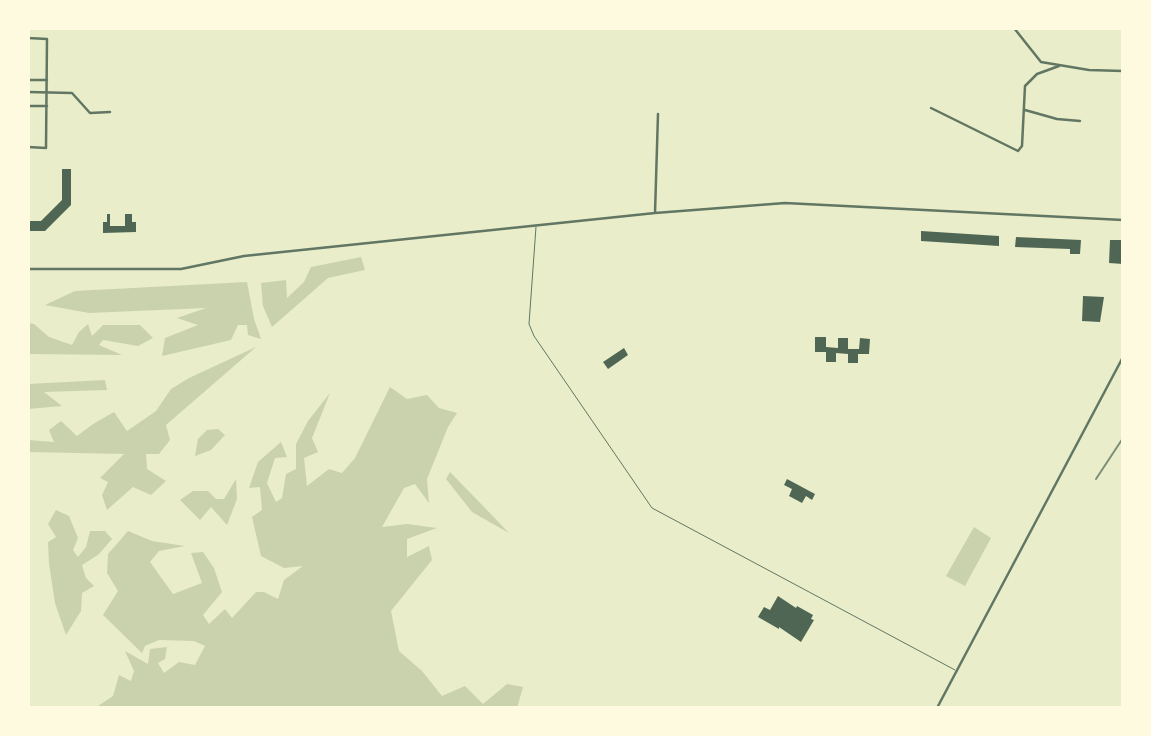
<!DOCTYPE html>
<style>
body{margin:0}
#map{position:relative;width:1151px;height:736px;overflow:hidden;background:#e9edc9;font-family:Roboto,sans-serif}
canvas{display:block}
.frame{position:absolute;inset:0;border:30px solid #fefae0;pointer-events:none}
</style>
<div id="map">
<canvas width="1151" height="736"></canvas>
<div class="frame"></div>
</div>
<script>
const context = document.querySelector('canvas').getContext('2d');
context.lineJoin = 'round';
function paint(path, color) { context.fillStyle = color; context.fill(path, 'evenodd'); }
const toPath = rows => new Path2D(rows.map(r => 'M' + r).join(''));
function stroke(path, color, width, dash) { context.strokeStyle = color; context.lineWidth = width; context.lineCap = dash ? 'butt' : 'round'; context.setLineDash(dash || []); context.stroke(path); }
const green = toPath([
 [361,257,365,270,328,278,272,327,263,306,261,283,286,280,287,298,304,282,311,267],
 [247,282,254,319,261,339,248,335,247,325,238,325,231,340,162,356,165,338,198,325,177,318,206,308,89,313,45,305,75,291],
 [28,323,34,324,49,337,72,345,79,332,88,324,92,336,103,325,140,325,153,338,138,346,103,340,99,345,122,355,28,354],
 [256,347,166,425,170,440,159,454,146,454,147,469,166,481,151,495,133,487,107,510,102,495,108,482,100,478,124,454,28,452,28,440,54,442,49,430,61,421,77,436,93,424,114,412,127,431,156,411,171,389,189,378],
 [105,380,107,390,44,392,62,406,28,409,28,384],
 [390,387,407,399,427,395,439,408,457,413,448,427,427,479,429,503,415,484,404,488,382,527,407,524,437,528,407,539,407,557,429,546,432,560,391,611,399,651,422,671,442,696,465,686,483,704,507,684,523,687,517,708,95,708,113,696,119,675,131,681,134,671,125,651,148,664,150,649,167,647,165,659,158,663,164,673,179,662,195,665,205,646,194,641,159,640,145,646,142,653,103,615,118,591,107,573,108,554,128,531,152,541,185,546,159,551,150,562,173,594,202,583,191,553,203,552,214,568,222,592,203,615,209,624,225,609,232,618,256,592,264,592,278,599,284,580,303,566,284,568,261,556,252,517,262,510,260,487,249,488,258,462,281,442,287,457,275,458,267,483,276,502,282,498,286,474,296,469,296,444,308,421,330,393,312,438,318,452,304,458,307,486,329,469,342,473,355,458],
 [218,429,225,435,211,450,195,456,198,439,207,430],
 [450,472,486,509,509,533,472,512,446,479],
 [236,479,237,499,227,525,211,507,200,520,180,500,193,491,208,491,216,499,224,499],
 [56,510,69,516,78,538,73,550,78,557,86,547,90,531,105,531,112,539,98,555,82,565,86,578,94,586,82,593,81,611,66,635,55,603,49,564,48,542,56,537,48,524],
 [974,527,991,538,965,586,946,576]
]);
const building = toPath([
 [62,169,71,169,71,205,45,231,28,231,28,221,41,221,62,200],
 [107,214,110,214,110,226,125,226,125,214,132,214,132,222,136,222,136,232,103,233,103,222,107,222],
 [921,231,999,236,999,246,921,241],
 [1016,237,1081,240,1080,254,1070,254,1070,249,1015,247],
 [1110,240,1123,240,1123,264,1109,263],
 [1083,296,1104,297,1100,322,1082,321],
 [815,337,826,337,826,347,838,348,838,338,848,338,848,349,859,349,860,338,870,339,869,354,858,354,858,363,848,363,848,354,836,353,836,362,826,362,826,352,815,352],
 [624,348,628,355,608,369,603,362],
 [787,479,815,494,812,500,806,496,802,503,789,496,792,489,784,485],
 [778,596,796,608,797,606,813,615,811,619,814,620,801,642,779,627,779,629,758,617,764,607,770,610]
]);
const service = toPath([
 [536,227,529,324,534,336,652,508,955,670]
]);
const minor = toPath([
 [1014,28,1041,62,1089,70,1123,71],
 [28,38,47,39,46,148,28,147],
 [28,80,47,80],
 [28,92,72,93,90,113,110,112],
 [28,106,47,106],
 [931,108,1018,151,1022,146,1025,86,1037,74,1059,66],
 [1025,110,1057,119,1080,121],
 [655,213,658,114],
 [28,269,181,269,244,256,655,213,785,203,1123,220],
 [937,708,1123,357]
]);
const rail = toPath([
 [1096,479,1123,438]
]);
paint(green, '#cad2ad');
paint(building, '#4f6655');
stroke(service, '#617663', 1);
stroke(minor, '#617663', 2.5);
stroke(rail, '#7c8e77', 2);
</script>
